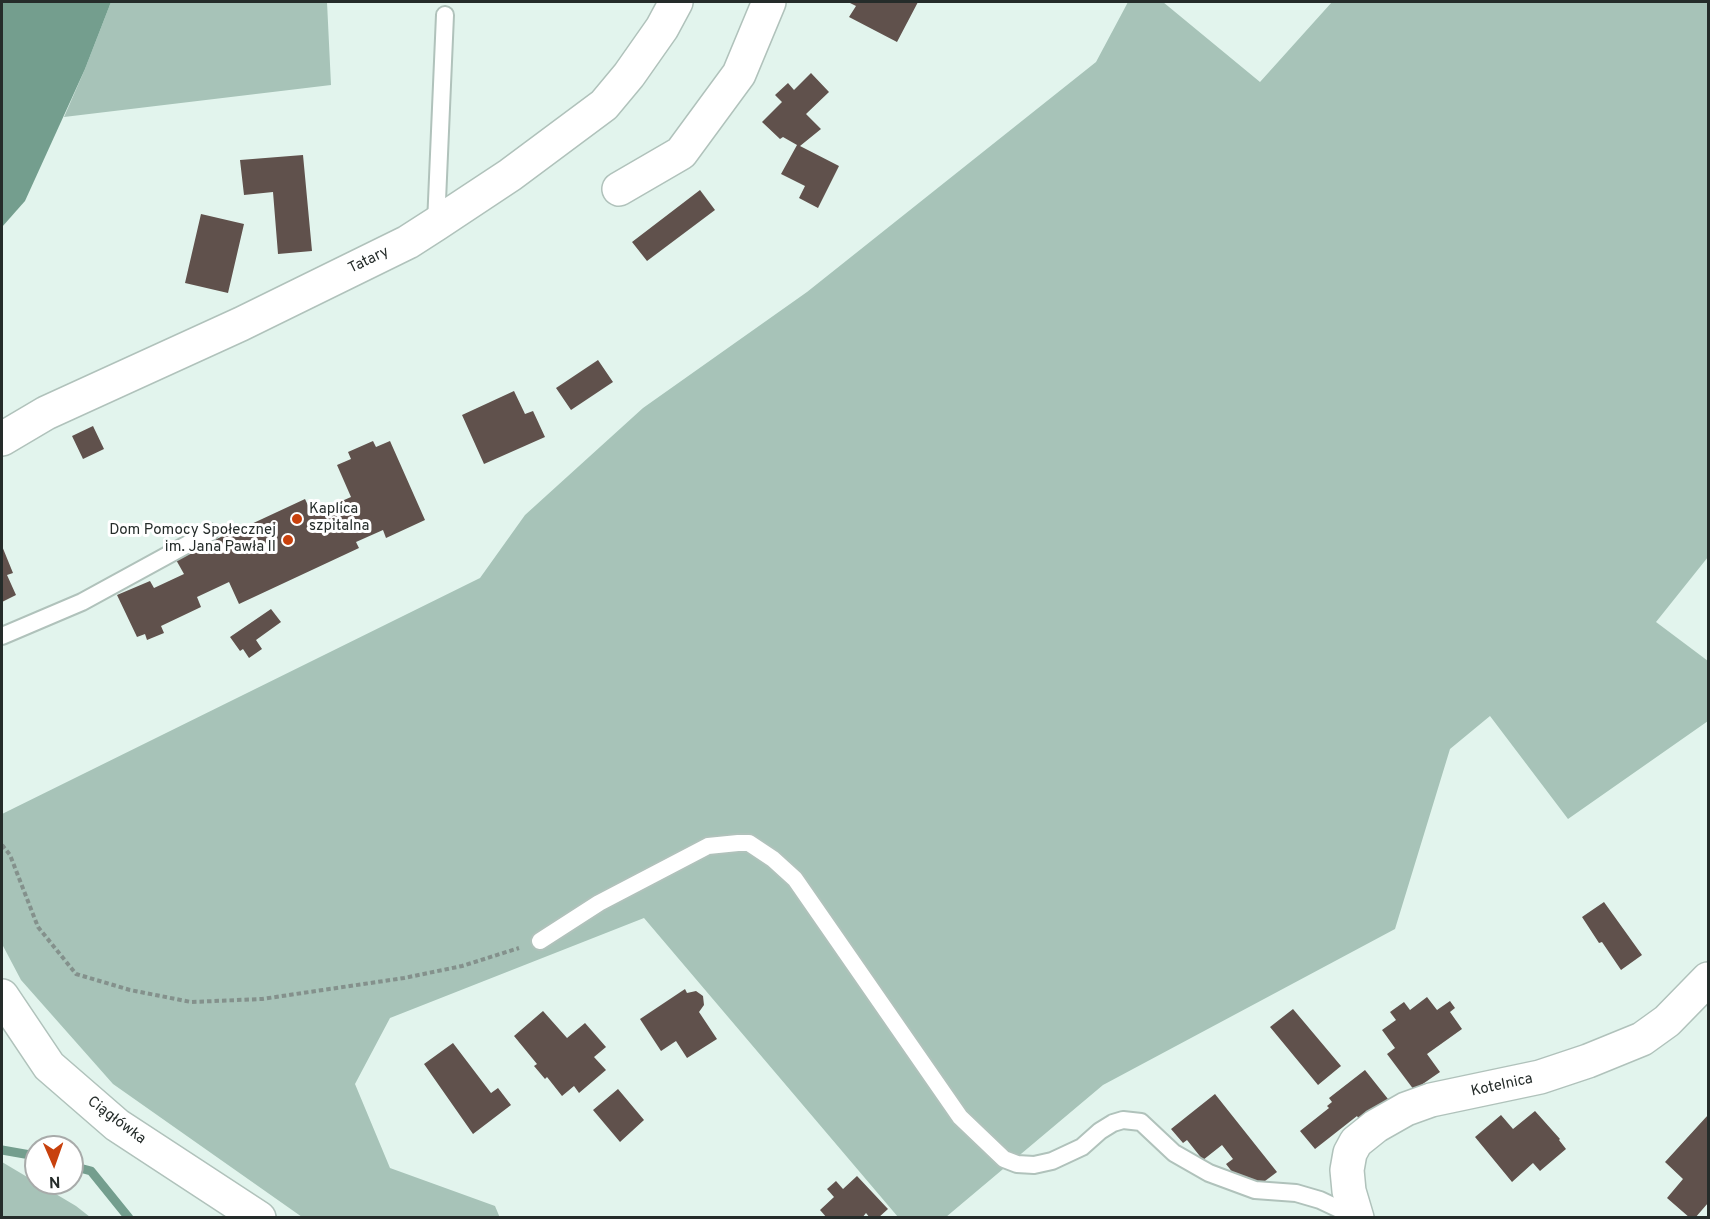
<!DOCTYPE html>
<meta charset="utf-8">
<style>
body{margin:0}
#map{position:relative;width:1710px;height:1219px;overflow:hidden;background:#e2f4ed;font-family:Overpass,sans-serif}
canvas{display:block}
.frame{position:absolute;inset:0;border:3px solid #252c2a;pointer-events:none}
.north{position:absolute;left:24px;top:1135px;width:60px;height:60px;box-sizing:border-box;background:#fff;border:2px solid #a8abaa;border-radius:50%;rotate:178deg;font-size:16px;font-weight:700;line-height:24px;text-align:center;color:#252c2a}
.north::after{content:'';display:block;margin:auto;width:21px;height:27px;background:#c8410d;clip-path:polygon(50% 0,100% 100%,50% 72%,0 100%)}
</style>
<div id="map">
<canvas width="1710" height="1219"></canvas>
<div class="frame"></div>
<div class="north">N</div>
</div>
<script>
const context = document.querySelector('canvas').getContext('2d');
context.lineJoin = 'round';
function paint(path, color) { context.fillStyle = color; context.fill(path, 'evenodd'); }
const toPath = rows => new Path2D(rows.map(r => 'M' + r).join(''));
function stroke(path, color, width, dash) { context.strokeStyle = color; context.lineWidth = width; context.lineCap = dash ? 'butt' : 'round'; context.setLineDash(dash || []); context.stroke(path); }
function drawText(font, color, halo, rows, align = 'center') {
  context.font = font + ' Overpass,sans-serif'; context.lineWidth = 6; context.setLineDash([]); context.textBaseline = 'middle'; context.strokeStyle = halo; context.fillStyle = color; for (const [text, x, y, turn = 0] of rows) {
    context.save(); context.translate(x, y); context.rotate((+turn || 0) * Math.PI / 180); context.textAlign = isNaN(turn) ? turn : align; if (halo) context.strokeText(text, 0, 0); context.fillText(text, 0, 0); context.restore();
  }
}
const green = toPath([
 [111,2,327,2,331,85,64,117,85,69],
 [1128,2,1163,2,1260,82,1332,2,1708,2,1708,557,1656,622,1708,661,1708,721,1568,819,1490,716,1450,749,1395,929,1103,1085,946,1217,898,1217,644,918,390,1018,355,1084,390,1168,495,1206,500,1218,302,1217,113,1084,21,980,2,944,2,814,480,578,525,515,643,408,807,292,1096,62],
 [2,1162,76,1206,90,1217,2,1217]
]);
const water = toPath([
 [2,2,111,2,85,69,25,201,2,227]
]);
const stream = toPath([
 [2,1150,36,1156],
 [72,1166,91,1171,129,1218]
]);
const building = toPath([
 [848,2,918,2,897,42,849,17,856,6],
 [811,73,829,92,806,114,821,129,800,146,839,166,818,208,799,198,805,186,781,174,797,145,783,137,780,139,762,122,782,102,775,95,788,83,794,90],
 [303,155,312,251,278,254,273,192,244,195,240,160],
 [700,190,715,210,647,261,632,242],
 [201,214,244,224,228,293,185,283],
 [598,360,613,382,571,410,556,388],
 [514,391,525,414,533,411,545,437,484,464,462,415],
 [93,426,104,449,83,459,72,436],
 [373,441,376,447,390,441,425,520,386,538,383,530,356,542,359,548,239,604,229,582,197,597,201,607,161,626,164,633,147,640,145,634,137,637,117,595,150,581,154,588,184,574,175,558,234,531,235,534,248,528,247,526,305,499,312,514,351,497,337,465,351,459,348,452],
 [2,546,13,573,7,575,16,595,2,602],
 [271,609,281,622,256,640,262,649,249,658,243,649,240,651,230,637],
 [1604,902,1642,955,1621,970,1602,942,1599,943,1582,917],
 [685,989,687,993,696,991,703,996,704,1005,699,1012,717,1039,687,1058,676,1041,661,1051,640,1019],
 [1427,997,1437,1010,1450,1001,1455,1008,1450,1012,1462,1029,1427,1054,1440,1072,1414,1090,1387,1054,1395,1048,1382,1030,1396,1020,1390,1012,1404,1002,1410,1010],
 [1293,1009,1341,1066,1318,1085,1270,1027],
 [543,1011,567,1038,585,1023,606,1047,594,1057,606,1070,579,1093,574,1086,562,1096,547,1077,545,1079,534,1066,537,1064,514,1036],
 [453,1043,491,1093,498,1088,511,1105,473,1134,424,1064],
 [1365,1070,1388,1099,1360,1121,1357,1116,1315,1149,1300,1131,1329,1108,1327,1106,1332,1102,1329,1098],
 [618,1089,644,1120,620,1142,593,1110],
 [1215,1094,1277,1172,1261,1184,1240,1182,1226,1164,1233,1159,1222,1145,1203,1160,1187,1140,1183,1143,1171,1129],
 [1535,1111,1560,1139,1559,1140,1566,1149,1540,1171,1533,1163,1512,1182,1475,1137,1501,1115,1513,1129],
 [1708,1115,1708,1203,1695,1218,1690,1218,1667,1198,1683,1179,1665,1162],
 [857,1176,888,1209,878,1218,870,1218,866,1213,862,1218,827,1218,820,1210,834,1197,827,1189,836,1181,843,1189]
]);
const path = toPath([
 [2,845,10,855,38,927,76,974,130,990,191,1002,262,999,404,978,462,966,519,948]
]);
const lane = toPath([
 [436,224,445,15],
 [2,636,82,602,210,532],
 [540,941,599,903,708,846,738,843,749,843,773,859,795,879,960,1117,1004,1159,1017,1164,1034,1165,1052,1161,1082,1147,1100,1131,1113,1123,1123,1120,1141,1122,1174,1153,1209,1173,1255,1190,1296,1193,1320,1200,1356,1217]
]);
const street = toPath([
 [619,189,681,153,739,74,769,2],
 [2,439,46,413,241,324,408,242,436,224,510,175,604,105,629,75,662,28,676,2],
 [2,996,49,1066,117,1125,259,1218],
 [1357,1218,1349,1191,1347,1170,1350,1153,1356,1142,1376,1126,1406,1109,1431,1100,1540,1077,1588,1061,1642,1039,1667,1021,1708,979]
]);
const markers = [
 [297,519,6,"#c8410d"],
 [288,540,6,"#c8410d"]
];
const streetNames = [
 ["Tatary",369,261,-26],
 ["Kotelnica",1502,1086,-12],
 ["Ciągłówka",116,1121,37]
];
const poiNames = [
 ["Kaplica",309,510],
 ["szpitalna",309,527],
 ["Dom Pomocy Społecznej",276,531,"right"],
 ["im. Jana Pawła II",276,548,"right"]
];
paint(green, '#a7c3b8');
paint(water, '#749e8e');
stroke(stream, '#749e8e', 9);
paint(building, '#60514c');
stroke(lane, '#b0c2bb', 20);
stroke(street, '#b0c2bb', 36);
stroke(path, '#84918c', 4, [4.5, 3]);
stroke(lane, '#fff', 16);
stroke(street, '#fff', 33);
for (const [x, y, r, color] of markers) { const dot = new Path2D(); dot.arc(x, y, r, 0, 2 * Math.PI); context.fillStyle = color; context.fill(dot); stroke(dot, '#fff', 2); }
drawText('15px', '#252c2a', '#fff', streetNames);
drawText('15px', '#252c2a', '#fff', poiNames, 'left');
</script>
